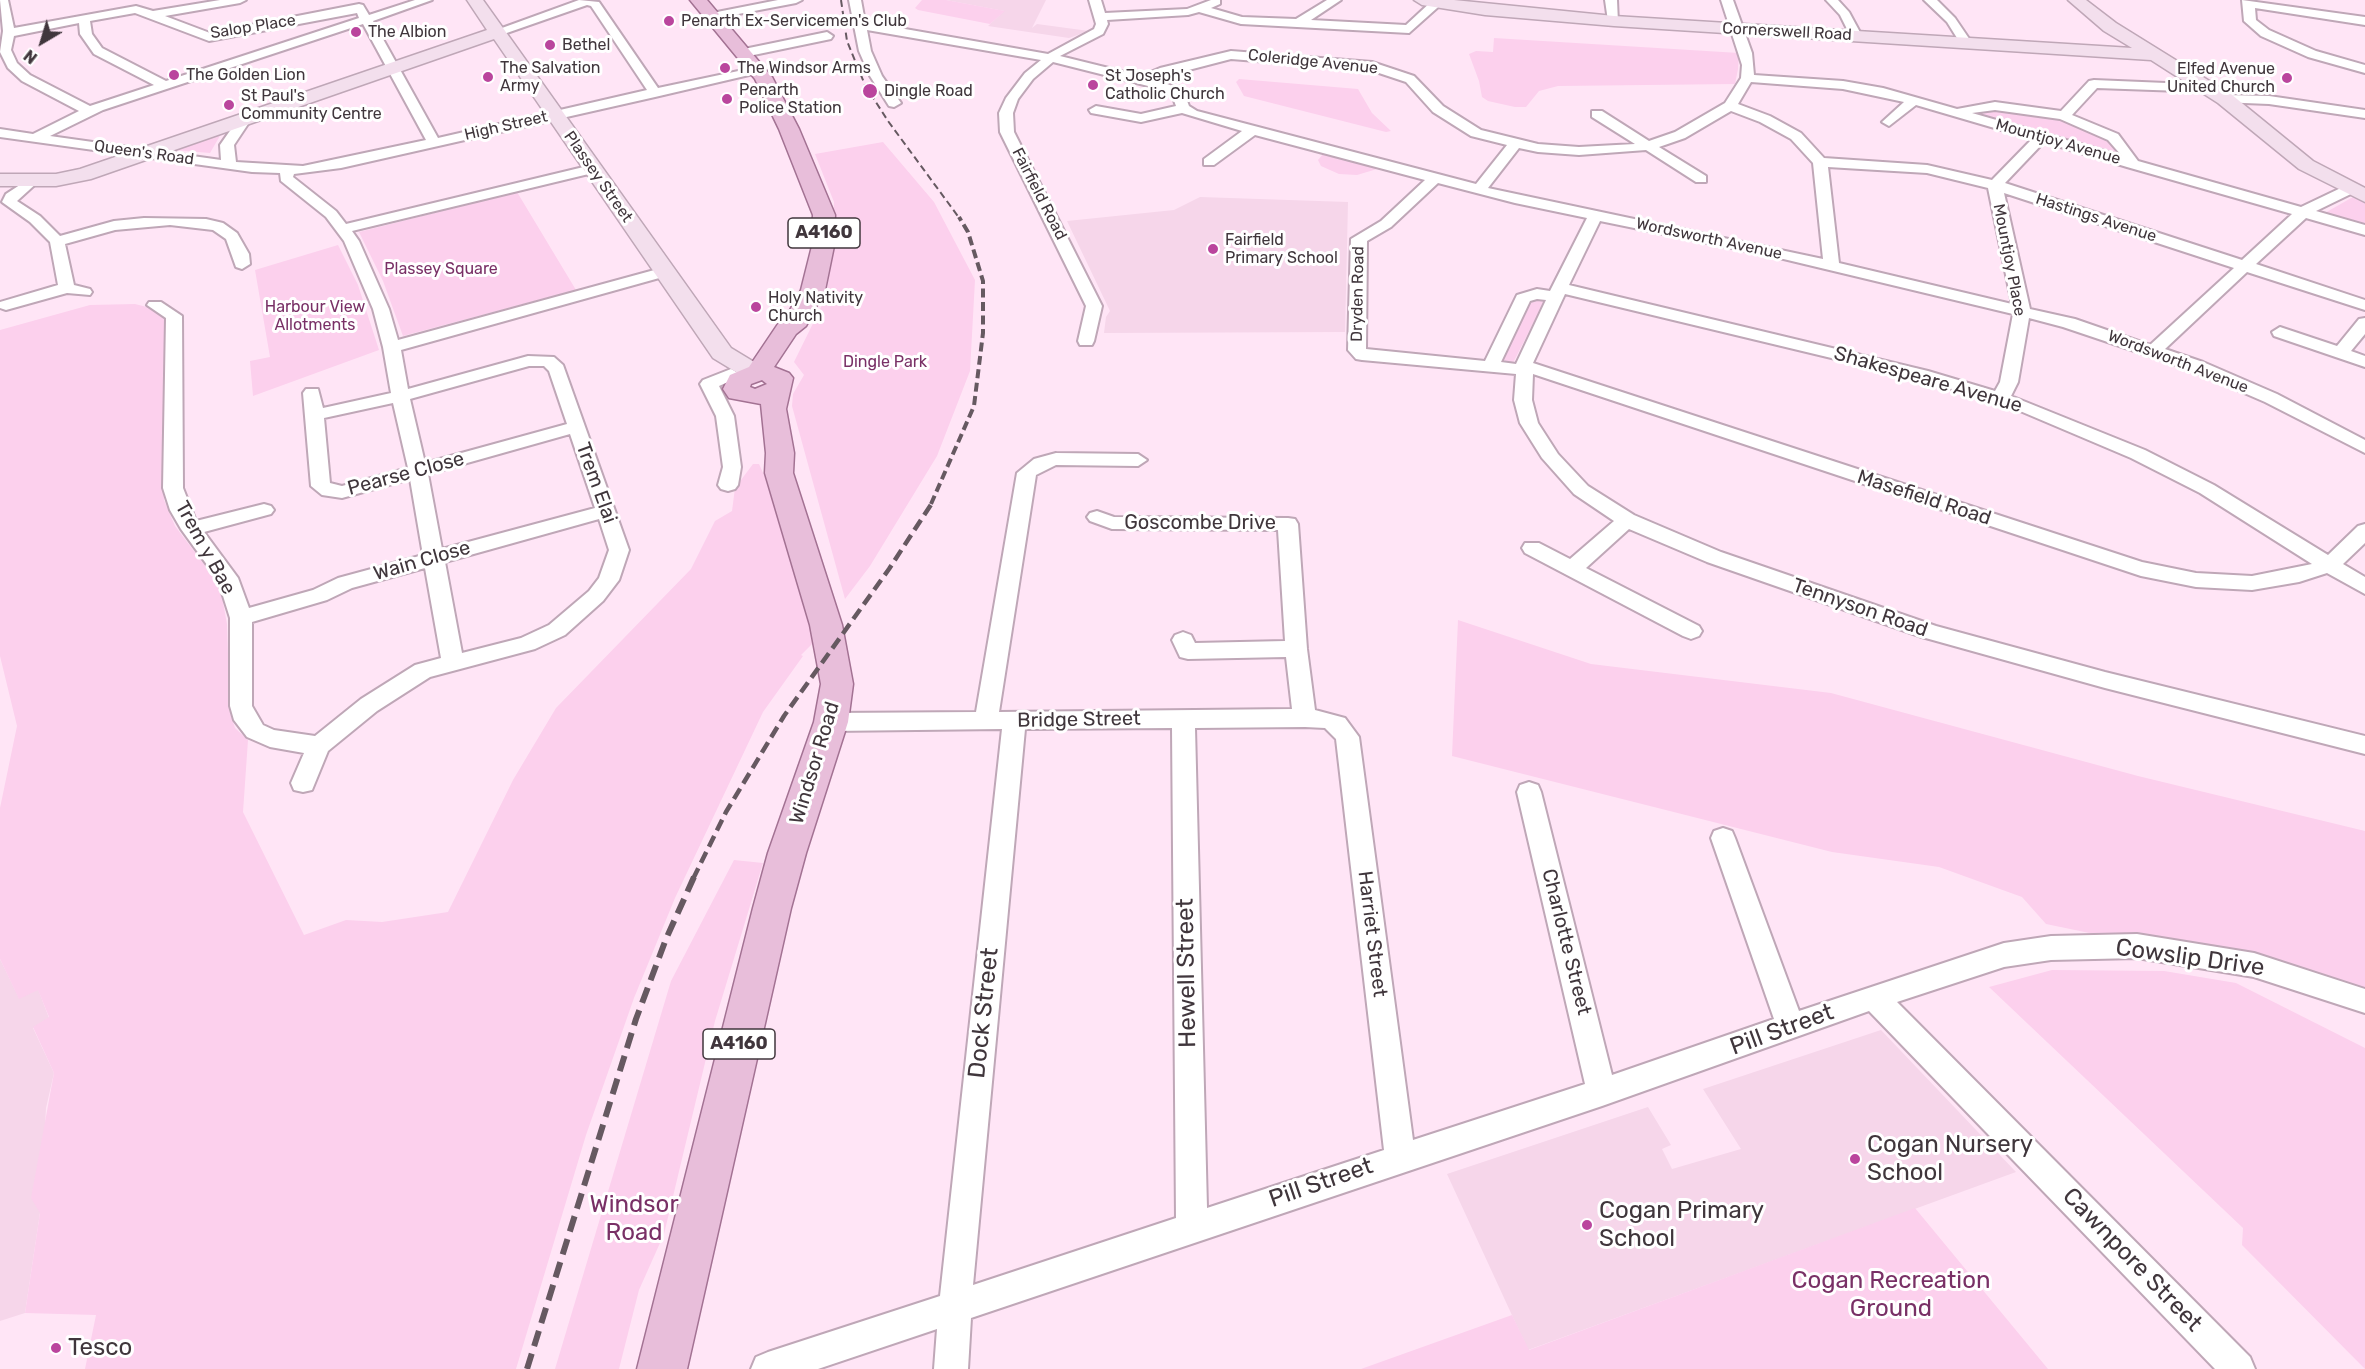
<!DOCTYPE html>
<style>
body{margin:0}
#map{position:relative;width:2365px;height:1369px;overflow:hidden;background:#ffe5f6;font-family:Rubik,sans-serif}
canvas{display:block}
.north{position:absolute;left:12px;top:12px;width:60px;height:60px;-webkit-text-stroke:4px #fff;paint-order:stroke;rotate:218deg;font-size:16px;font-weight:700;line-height:24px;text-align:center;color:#40363c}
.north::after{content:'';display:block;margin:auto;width:21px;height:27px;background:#40363c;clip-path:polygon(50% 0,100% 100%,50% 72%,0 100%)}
</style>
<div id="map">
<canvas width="2365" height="1369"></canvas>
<div class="north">N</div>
</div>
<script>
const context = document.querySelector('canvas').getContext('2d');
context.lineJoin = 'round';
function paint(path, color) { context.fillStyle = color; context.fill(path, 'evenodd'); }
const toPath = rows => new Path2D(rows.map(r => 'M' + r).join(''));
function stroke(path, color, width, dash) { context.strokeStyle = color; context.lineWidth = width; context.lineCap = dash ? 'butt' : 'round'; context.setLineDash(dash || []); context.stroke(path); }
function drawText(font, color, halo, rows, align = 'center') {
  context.font = font + ' Rubik,sans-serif'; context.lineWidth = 6; context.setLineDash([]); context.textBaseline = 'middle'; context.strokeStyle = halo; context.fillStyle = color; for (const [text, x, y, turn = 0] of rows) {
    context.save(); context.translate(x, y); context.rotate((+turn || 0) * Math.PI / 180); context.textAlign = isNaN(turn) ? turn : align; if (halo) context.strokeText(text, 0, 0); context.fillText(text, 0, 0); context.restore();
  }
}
const built = toPath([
 [946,0,1046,0,1032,28,1037,24,1089,31,1069,38,988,26,1004,11],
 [1200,197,1348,202,1345,332,1104,333,1106,317,1110,311,1067,221,1174,210],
 [0,959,19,998,38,989,49,1018,33,1028,54,1073,46,1108,40,1213,25,1313,0,1321],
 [1881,1030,2016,1172,1528,1350,1447,1174,1648,1107,1671,1145,1662,1149,1672,1169,1741,1149,1703,1089]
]);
const green = toPath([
 [922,0,946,0,1005,11,990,24,918,10,915,8],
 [1494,38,1739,53,1738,69,1735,84,1558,86,1539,91,1526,107,1515,107,1488,101,1482,97,1479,81,1469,54,1476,51,1493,52],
 [1239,79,1358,89,1372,113,1391,131,1386,132,1244,96,1236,82],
 [1988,108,2052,115,2110,138,2124,157,1970,115,1969,112],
 [221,134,210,153,175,150,220,134],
 [883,142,934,202,975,280,970,371,937,456,870,566,845,599,792,406,793,394,804,375,794,362,826,297,832,257,834,202,815,154],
 [1323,154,1377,168,1377,169,1357,175,1339,174,1321,166,1318,160],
 [517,192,576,290,403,336,383,281,359,232],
 [2353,197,2365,201,2365,227,2323,214],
 [338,245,358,285,379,350,253,396,250,361,270,357,255,270],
 [1530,298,1545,300,1512,365,1500,363],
 [135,304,155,309,166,316,164,500,175,526,216,580,223,602,227,624,230,712,235,728,248,740,243,812,304,935,346,920,382,922,448,912,513,780,556,708,691,569,715,521,732,511,735,488,753,464,759,464,776,501,774,505,815,641,801,655,803,656,763,712,675,898,634,998,586,1135,516,1369,85,1369,96,1315,25,1313,40,1213,31,1198,54,1073,33,1027,49,1017,38,990,19,999,0,959,0,808,17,726,0,656,0,330,90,305],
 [1458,620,1591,664,1831,693,2138,776,2365,831,2365,990,2046,924,2022,897,1939,867,1832,852,1452,756],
 [734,860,763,863,715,1021,664,1234,639,1290,619,1369,555,1369,671,981],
 [2052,970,2164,971,2236,983,2365,1048,2365,1369,2242,1245,2243,1228,1989,987],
 [1915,1208,2048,1369,1361,1369,1512,1315,1529,1350]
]);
const street = toPath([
 [0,0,8,0,14,28,136,6,153,11,220,0,246,0,240,3,165,16,210,33,359,4,363,5,369,15,415,0,432,0,373,21,438,138,647,90,591,6,587,5,501,35,491,32,579,0,599,2,658,88,762,66,762,72,655,97,341,168,294,174,293,177,336,211,346,224,592,165,597,166,597,172,352,231,359,241,389,309,398,340,658,269,670,269,672,272,670,275,401,350,408,389,528,356,554,357,563,365,629,550,619,580,603,601,565,635,535,649,430,677,377,711,328,751,312,790,303,792,294,790,291,783,304,753,270,747,247,737,234,720,230,706,230,618,218,580,181,529,170,510,163,488,166,318,147,305,149,302,161,302,182,316,183,488,196,521,264,504,271,506,274,510,271,514,204,532,238,578,249,608,313,590,338,578,423,555,410,479,342,498,322,495,311,486,303,393,306,389,318,389,323,408,391,393,383,347,373,309,344,241,326,217,281,181,280,173,252,172,0,137,0,129,33,134,79,111,22,81,8,68,0,52,3,31,0,0],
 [135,13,209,41,357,13,359,18,166,81,102,48,92,34,90,21,135,13],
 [79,23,80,34,94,54,154,85,90,106,30,75,17,63,11,50,14,36,79,23],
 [363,24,426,140,303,166,236,162,234,145,248,124,238,118,231,122,234,125,220,145,221,160,50,136,103,110,363,24],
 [529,366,544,366,549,371,567,424,425,463,410,399,529,366],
 [393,403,408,468,342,486,330,483,324,418,393,403],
 [570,434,595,508,442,549,428,474,570,434],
 [599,519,609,550,599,578,589,591,549,625,521,638,462,653,445,562,599,519],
 [425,568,441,658,415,665,361,699,315,736,274,730,263,725,252,706,252,622,327,600,352,588,425,568],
 [778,0,802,0,796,3,712,19,706,16,712,13,778,0],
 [849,0,861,0,865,22,1048,54,1094,29,1096,24,1089,0,1101,0,1105,13,1187,9,1211,0,1220,0,1220,4,1211,8,1242,17,1296,19,1327,0,1341,0,1311,20,1406,25,1433,0,1446,0,1409,33,1241,24,1199,12,1188,15,1107,20,1108,24,1103,34,1060,56,1141,76,1160,68,1231,51,1372,62,1414,76,1443,106,1481,130,1538,144,1579,147,1635,144,1592,117,1592,111,1602,111,1649,141,1675,132,1725,103,1741,78,1742,65,1721,0,1733,0,1752,53,1754,75,1843,81,1883,88,1957,109,1995,102,2061,111,2089,81,2094,80,2214,85,2214,91,2209,92,2097,88,2072,115,2118,134,2138,161,2301,207,2345,186,2355,186,2357,189,2355,192,2316,211,2365,225,2365,235,2306,218,2256,264,2365,300,2365,310,2247,272,2165,349,2203,362,2277,394,2365,440,2365,453,2265,402,2191,370,2063,327,2029,318,2018,382,2011,396,2145,450,2214,485,2328,555,2358,526,2365,524,2365,543,2343,564,2365,577,2365,594,2327,573,2299,582,2252,590,2196,587,2141,576,1533,374,1532,400,1538,423,1558,454,1588,486,1634,515,1721,552,1936,626,2105,672,2365,736,2365,754,2105,688,1922,637,1707,562,1629,529,1586,568,1699,626,1702,631,1699,636,1691,639,1683,636,1565,574,1525,553,1522,548,1525,543,1539,543,1570,559,1614,521,1574,494,1542,458,1520,423,1514,400,1516,374,1362,360,1356,359,1348,350,1351,239,1381,221,1425,180,1255,135,1214,165,1204,165,1204,159,1242,131,1182,113,1141,122,1091,113,1089,110,1096,106,1141,114,1176,106,1172,95,1160,89,1053,62,1033,79,1018,99,1013,113,1014,132,1102,306,1094,341,1092,345,1080,345,1078,341,1086,306,1000,132,999,113,1006,98,1025,73,1041,60,867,30,871,51,882,76,901,103,894,107,889,106,870,76,859,51,849,0],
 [1231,59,1370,70,1406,82,1433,112,1471,136,1507,145,1476,184,1197,111,1189,106,1183,90,1154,79,1231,59],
 [1751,82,1843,89,1904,102,1882,122,1889,126,1916,105,2032,139,1992,180,1927,165,1824,158,1801,133,1770,116,1738,104,1751,82],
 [1995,110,2060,119,2108,140,2122,156,1972,113,1995,110],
 [1731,111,1760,122,1791,139,1813,163,1823,259,1488,188,1519,148,1538,152,1579,155,1646,150,1696,182,1706,182,1706,176,1659,147,1685,138,1731,111],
 [2044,142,2127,167,2292,214,2242,260,2005,183,2044,142],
 [1828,167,1927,173,1988,188,2012,304,1839,263,1828,167],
 [1438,183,1515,203,1587,218,1550,291,1537,289,1517,295,1485,361,1366,349,1367,241,1391,227,1438,183],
 [2004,193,2234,268,2150,345,2075,319,2030,309,2004,193],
 [1600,221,1771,256,2013,314,2000,382,1995,391,1928,371,1569,285,1600,221],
 [1565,294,1923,380,2013,408,2131,458,2200,493,2312,564,2252,576,2196,573,2142,562,1533,363,1565,294],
 [1537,299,1546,300,1516,364,1501,362,1530,301,1537,299],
 [1605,0,1617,0,1618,23,1608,21,1605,0],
 [1826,0,1838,0,1849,12,1862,36,1860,39,1852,39,1840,15,1826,0],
 [1924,0,1937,0,1955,18,1972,43,1970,46,1962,46,1947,22,1924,0],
 [2242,0,2365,17,2365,25,2255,8,2256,20,2269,30,2316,51,2365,65,2365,73,2308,57,2261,36,2244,21,2242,0],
 [827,32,833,36,831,39,744,57,738,53,744,49,827,32],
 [2225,95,2269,96,2365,110,2365,118,2269,104,2220,102,2220,96,2225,95],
 [32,177,39,181,17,201,40,216,60,236,114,221,144,218,206,219,223,223,237,233,249,254,250,264,242,269,236,267,226,239,213,230,170,225,115,230,65,244,74,285,90,289,92,292,90,295,67,293,6,310,0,308,0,302,58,285,50,242,30,222,2,202,6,194,32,177],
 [2365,318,2365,334,2351,351,2365,356,2365,367,2274,336,2272,332,2280,327,2337,346,2359,319,2365,318],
 [731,369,740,374,737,378,719,386,734,416,741,467,738,485,735,489,728,491,721,489,718,485,723,467,716,416,700,384,703,380,731,369],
 [1056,453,1138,454,1147,460,1138,466,1056,465,1036,475,999,712,1292,709,1286,657,1188,659,1180,657,1172,640,1175,635,1183,632,1191,635,1195,643,1285,641,1278,530,1112,529,1090,521,1087,517,1090,513,1097,511,1114,517,1288,518,1295,519,1298,524,1307,649,1315,710,1345,718,1359,737,1413,1140,1585,1084,1517,792,1520,785,1529,782,1538,785,1541,792,1612,1075,1774,1019,1711,838,1714,831,1723,828,1732,831,1735,838,1799,1011,2004,943,2051,936,2137,934,2254,953,2365,989,2365,1013,2254,977,2137,958,2051,960,2004,967,1897,1002,2250,1357,2255,1369,2215,1369,1869,1011,1602,1106,971,1318,968,1369,934,1369,937,1329,818,1369,751,1369,756,1357,768,1352,940,1296,1002,729,831,731,823,728,819,722,823,716,831,713,976,712,1017,473,1034,459,1056,453],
 [1305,727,1325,728,1336,739,1384,1150,1207,1208,1195,728,1305,727],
 [1172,728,1176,1218,973,1285,1025,729,1172,728]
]);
const secondary = toPath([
 [467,0,483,0,731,348,764,368,768,373,764,378,755,381,746,378,713,358,494,39,91,179,56,186,0,186,0,174,56,174,80,169,487,30,467,0],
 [1414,0,1454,0,1614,16,2132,48,2104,31,2068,0,2086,0,2116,23,2232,95,2313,161,2365,188,2365,202,2299,169,2218,103,2151,60,1614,26,1485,15,1422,5,1414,0]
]);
const primary = toPath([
 [690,0,707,0,772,77,799,129,835,215,834,246,825,290,806,326,796,334,774,367,789,373,793,378,786,409,794,453,793,473,842,625,853,684,848,722,806,853,791,908,687,1369,637,1369,753,908,768,853,814,722,821,684,810,625,765,473,766,453,761,404,729,398,723,389,730,375,749,367,778,324,784,321,801,290,812,246,813,215,779,129,755,79,690,0],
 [762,380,767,384,755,389,750,387,751,384,762,380]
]);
const railFar3 = toPath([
 [841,0,847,41,865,85,888,121,960,219]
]);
const railFar2 = toPath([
 [931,504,974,406,983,333,983,281,968,232,959,217]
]);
const railFar1 = toPath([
 [693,879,726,812,784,716,889,569,932,503]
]);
const rail = toPath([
 [527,1369,636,1019,666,939,694,877]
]);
const markers = [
 [669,21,6,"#ba459d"],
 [356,32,6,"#ba459d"],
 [550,45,6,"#ba459d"],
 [725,68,6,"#ba459d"],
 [174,75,6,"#ba459d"],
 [488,77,6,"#ba459d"],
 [2287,78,6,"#ba459d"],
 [1093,85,6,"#ba459d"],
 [870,91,8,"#ba459d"],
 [727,99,6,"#ba459d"],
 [229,105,6,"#ba459d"],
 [1213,249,6,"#ba459d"],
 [756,307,6,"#ba459d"],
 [1855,1159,6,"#ba459d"],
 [1587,1225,6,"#ba459d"],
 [56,1348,6,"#ba459d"]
];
const farPoinames = [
 ["Penarth Ex-Servicemen's Club",681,21],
 ["The Albion",368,32],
 ["Bethel",562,45],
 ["The Salvation",500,68],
 ["Army",500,86],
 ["The Windsor Arms",737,68],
 ["Elfed Avenue",2275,69,"right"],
 ["United Church",2275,87,"right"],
 ["The Golden Lion",186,75],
 ["St Joseph's",1105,76],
 ["Catholic Church",1105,94],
 ["Penarth",739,90],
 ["Police Station",739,108],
 ["Dingle Road",884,91],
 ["St Paul's",241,96],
 ["Community Centre",241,114],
 ["Fairfield",1225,240],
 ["Primary School",1225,258],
 ["Holy Nativity",768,298],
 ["Church",768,316]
];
const farStreetnames = [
 ["Salop Place",253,27,-9],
 ["Cornerswell Road",1787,32,3],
 ["Coleridge Avenue",1313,62,6],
 ["High Street",506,126,-13],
 ["Mountjoy Avenue",2058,142,16],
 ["Queen's Road",144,153,8],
 ["Plassey Street",598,177,55],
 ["Fairfield Road",1039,194,63],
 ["Hastings Avenue",2096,218,18],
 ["Wordsworth Avenue",1709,239,12],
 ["Mountjoy Place",2009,260,79],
 ["Dryden Road",1358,294,-89],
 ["Wordsworth Avenue",2178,362,21]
];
const farParknames = [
 ["Plassey Square",441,269],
 ["Harbour View",315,307],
 ["Allotments",315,325],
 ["Dingle Park",885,362]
];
const shields = [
 [824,233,72],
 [739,1044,72]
];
const shieldNames = [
 ["A4160",824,233],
 ["A4160",739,1044]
];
const streetNames = [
 ["Shakespeare Avenue",1928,380,16],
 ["Pearse Close",406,474,-15],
 ["Trem Elai",596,483,70],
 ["Masefield Road",1924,498,18],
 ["Goscombe Drive",1200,523],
 ["Trem y Bae",205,548,61],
 ["Wain Close",422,561,-16],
 ["Tennyson Road",1860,608,19],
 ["Bridge Street",1079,720,-1],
 ["Windsor Road",815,763,-73],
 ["Harriet Street",1372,934,83],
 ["Charlotte Street",1566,942,76]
];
const nearStreetnames = [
 ["Cowslip Drive",2190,958,8],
 ["Hewell Street",1187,973,-91],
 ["Dock Street",984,1013,-84],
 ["Pill Street",1782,1030,-20],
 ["Pill Street",1321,1183,-19],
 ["Cawnpore Street",2132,1260,46]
];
const nearPoinames = [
 ["Cogan Nursery",1867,1145],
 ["School",1867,1173],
 ["Cogan Primary",1599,1211],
 ["School",1599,1239],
 ["Tesco",68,1348]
];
const nearParknames = [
 ["Windsor",634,1205],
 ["Road",634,1233],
 ["Cogan Recreation",1891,1281],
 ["Ground",1891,1309]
];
paint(built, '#f6d6ea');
paint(green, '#fcd0ed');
stroke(street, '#bfa7b7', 4);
stroke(secondary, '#bfa7b7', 3);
stroke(primary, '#a37293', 3);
paint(street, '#fff');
paint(secondary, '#f3dfed');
paint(primary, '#e8beda');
stroke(railFar3, '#665961', 2, [7, 4]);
stroke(railFar2, '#665961', 4, [9, 4.5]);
stroke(railFar1, '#665961', 4.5, [12, 6]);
stroke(rail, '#665961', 6, [16, 8]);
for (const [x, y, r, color] of markers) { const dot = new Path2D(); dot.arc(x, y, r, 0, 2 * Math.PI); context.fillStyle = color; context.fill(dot); stroke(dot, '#fff', 2); }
drawText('16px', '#40363c', '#fff', farPoinames, 'left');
drawText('16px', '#40363c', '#fff', farStreetnames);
drawText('16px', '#793066', '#fff', farParknames);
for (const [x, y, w] of shields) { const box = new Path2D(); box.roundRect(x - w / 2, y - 15, w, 30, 4.5); context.fillStyle = '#fff'; context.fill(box); stroke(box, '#40363c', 1.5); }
drawText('bold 18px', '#40363c', null, shieldNames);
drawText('20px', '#40363c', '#fff', streetNames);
drawText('24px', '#40363c', '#fff', nearStreetnames);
drawText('24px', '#40363c', '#fff', nearPoinames, 'left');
drawText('24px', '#793066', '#fff', nearParknames);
</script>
